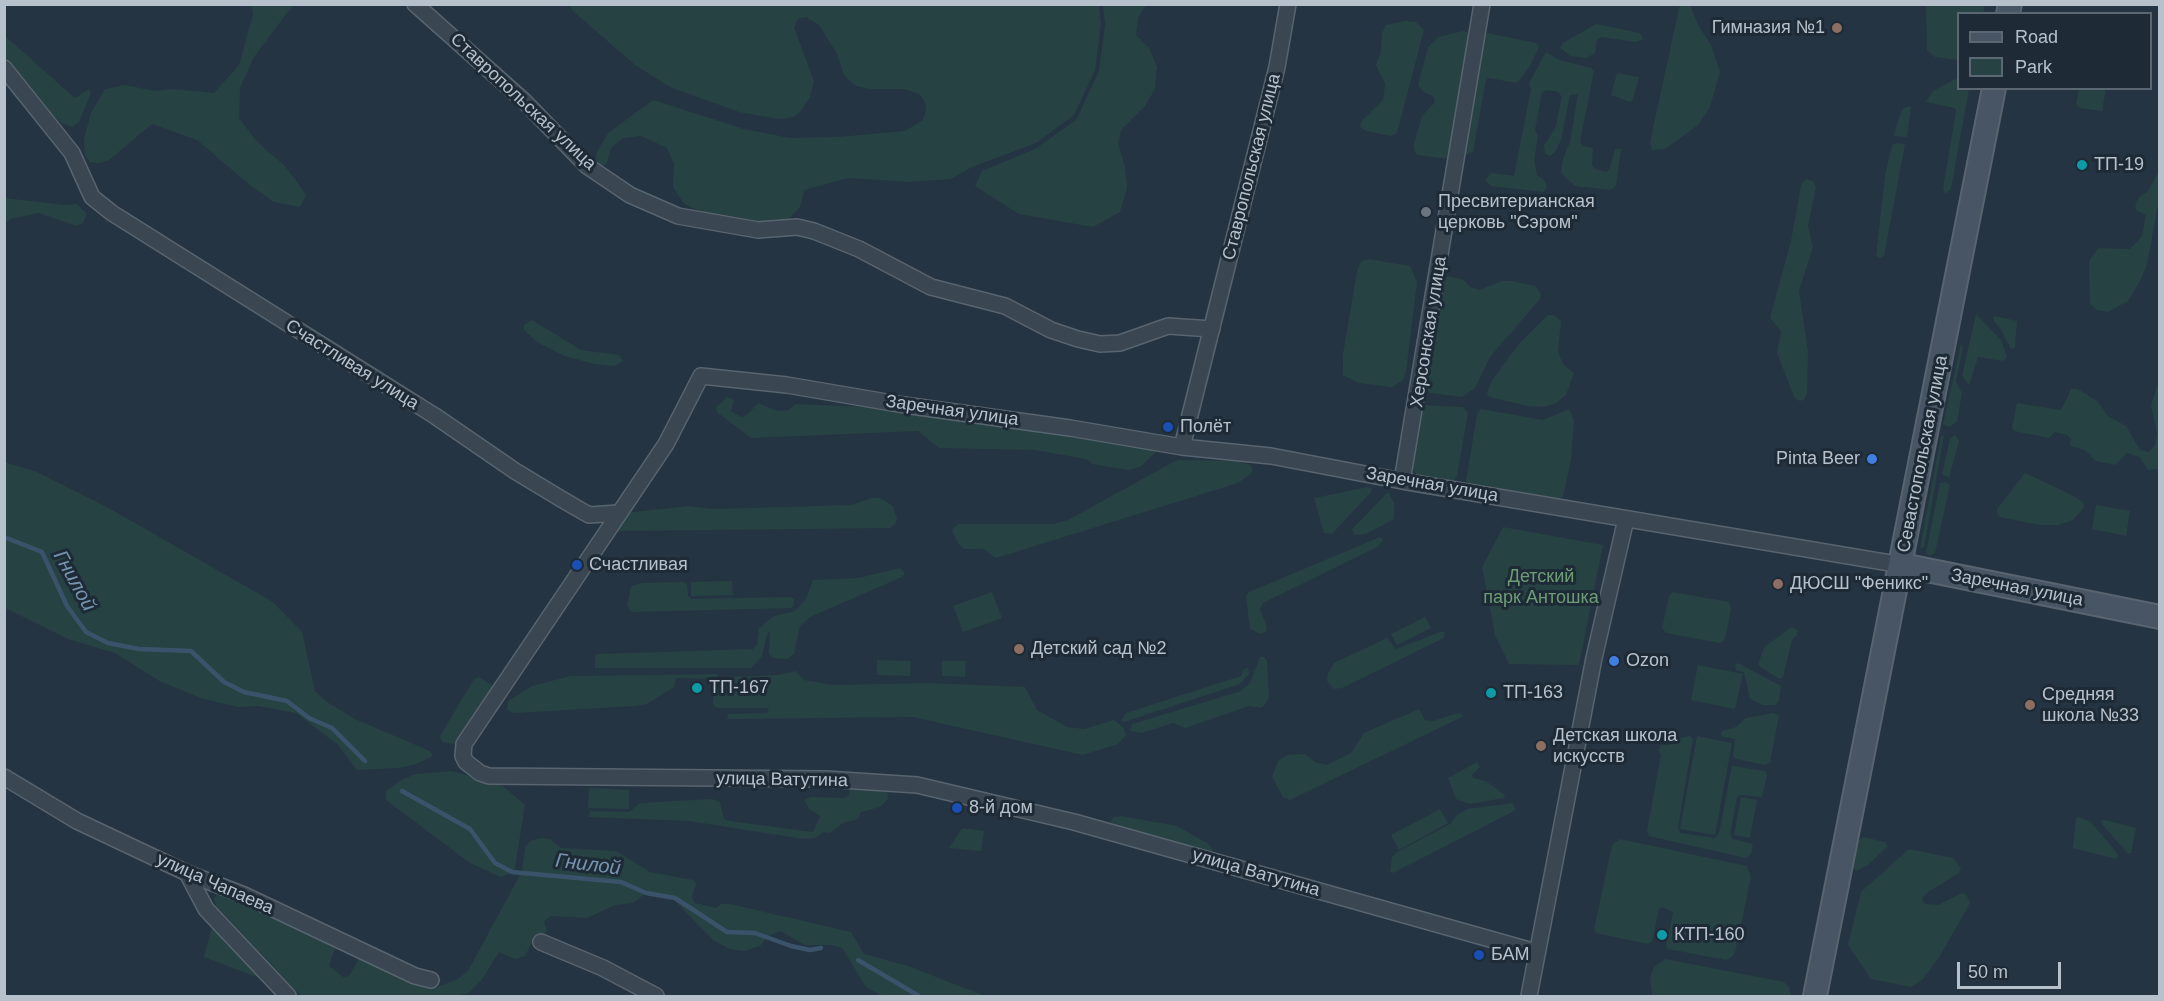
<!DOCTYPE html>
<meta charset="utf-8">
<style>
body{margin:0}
#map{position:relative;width:2164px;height:1001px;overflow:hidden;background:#253442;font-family:Arial,sans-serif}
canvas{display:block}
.frame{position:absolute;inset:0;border:6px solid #b7c1cc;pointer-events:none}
.legend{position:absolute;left:1957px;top:12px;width:195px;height:78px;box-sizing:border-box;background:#1e2b37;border:2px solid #5b6773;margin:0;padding:8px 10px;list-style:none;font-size:18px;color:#b7c1cc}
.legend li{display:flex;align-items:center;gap:12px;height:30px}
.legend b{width:30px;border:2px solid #5b6773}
.scale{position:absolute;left:1957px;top:962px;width:104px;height:27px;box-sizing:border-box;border:3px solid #b7c1cc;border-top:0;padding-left:8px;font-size:18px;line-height:21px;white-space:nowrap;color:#b7c1cc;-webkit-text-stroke:4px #1e2b37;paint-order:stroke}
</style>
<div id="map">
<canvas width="2164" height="1001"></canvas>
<div class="frame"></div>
<ul class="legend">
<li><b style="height:8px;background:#485565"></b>Road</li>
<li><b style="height:16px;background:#274243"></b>Park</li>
</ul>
<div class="scale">50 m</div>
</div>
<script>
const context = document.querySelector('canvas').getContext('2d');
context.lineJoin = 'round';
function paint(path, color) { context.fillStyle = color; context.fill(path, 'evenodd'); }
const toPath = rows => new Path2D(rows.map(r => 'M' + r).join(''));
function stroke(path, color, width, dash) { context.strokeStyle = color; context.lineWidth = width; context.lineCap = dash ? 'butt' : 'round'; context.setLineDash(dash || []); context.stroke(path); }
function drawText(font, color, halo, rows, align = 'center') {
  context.font = font + ' Arial,sans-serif'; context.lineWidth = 6; context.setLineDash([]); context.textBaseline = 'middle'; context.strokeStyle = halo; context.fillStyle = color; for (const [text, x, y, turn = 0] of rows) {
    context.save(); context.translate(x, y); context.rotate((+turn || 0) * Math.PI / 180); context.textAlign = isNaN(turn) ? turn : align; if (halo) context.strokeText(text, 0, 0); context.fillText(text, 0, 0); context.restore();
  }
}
const green = toPath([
 [1099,4,1101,24,1095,70,1074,115,1036,143,972,167,951,179,910,182,848,178,804,190,800,207,787,221,751,224,710,216,684,204,673,187,674,164,667,148,641,136,623,138,611,148,607,163,601,167,594,163,597,152,608,133,653,100,744,129,790,138,838,137,905,131,923,120,926,110,925,102,919,94,904,89,869,89,854,85,844,75,837,54,819,25,806,17,798,19,794,27,814,81,810,97,801,111,794,117,779,119,739,112,670,87,635,65,574,12,569,5],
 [1680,4,1689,5,1691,7,1698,25,1711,45,1720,72,1710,107,1698,125,1665,149,1652,150,1650,142],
 [1926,4,1985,5,1983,13,1958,14,1958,60,1935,57,1927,50],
 [251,5,293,5,254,57,240,88,239,118,258,143,283,164,297,182,306,195,300,207,274,202,250,185,197,140,152,124,109,160,99,163,90,162,85,156,84,139,91,113,105,89,125,85,155,91,173,89,214,93,239,65,253,14],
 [1103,5,1146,5,1138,18,1136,35,1149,48,1157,67,1155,89,1145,106,1121,130,1118,143,1125,167,1127,188,1120,212,1093,227,1019,214,975,186,982,171,1035,149,1076,120,1099,71,1105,25],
 [1405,21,1416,22,1424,30,1397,133,1391,136,1366,131,1360,127,1361,122,1383,100,1385,84,1376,65,1381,51,1382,33,1386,25],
 [1596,24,1640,33,1643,39,1636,42,1601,37,1597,40,1595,53,1587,58,1570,56,1560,48,1563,43],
 [1463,31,1469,33,1471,38,1449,159,1417,155,1414,150,1414,144,1422,116,1435,102,1433,96,1423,92,1418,85,1428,47,1438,37],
 [1487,33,1536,43,1539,47,1530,66,1517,83,1489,78,1486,80,1473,152,1465,155,1461,151,1483,36],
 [5,36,75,98,89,89,91,93,79,122,73,127,63,124,48,111,5,56],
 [1546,52,1559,60,1591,68,1594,71,1580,142,1583,146,1593,148,1592,165,1595,169,1606,172,1609,170,1615,149,1621,149,1616,185,1611,190,1575,186,1561,173,1563,159,1570,142,1578,94,1570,95,1561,140,1555,152,1550,156,1545,154,1544,145,1555,129,1562,97,1558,92,1547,90,1542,92,1535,130,1538,136,1534,161,1537,175,1545,181,1547,187,1544,192,1491,186,1485,180,1491,173,1514,176,1531,89,1529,83],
 [1617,73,1639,77,1633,99,1630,102,1611,95],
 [1955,79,1958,80,1958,88,1969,89,1951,189,1945,194,1943,188,1956,111,1955,108,1926,102,1933,91],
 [2079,89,2106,89,2102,111,2080,108,2076,105],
 [1911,106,1907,137,1894,136,1900,114,1904,108],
 [1896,143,1905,144,1884,256,1880,258,1876,256,1885,175,1892,145],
 [2159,171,2159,199,2147,265,2140,281,2128,301,2108,312,2097,310,2090,303,2089,261,2098,248,2130,249,2142,236,2146,215,2137,211,2135,205,2139,197,2148,191],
 [1806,179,1813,181,1816,187,1808,226,1813,247,1799,291,1808,351,1807,393,1804,400,1799,401,1794,397,1777,353,1781,331,1770,318,1791,241,1801,185],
 [5,198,64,205,77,204,87,214,83,223,76,226,39,213,10,219,5,224],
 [1368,259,1410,266,1417,282,1406,372,1403,380,1392,387,1359,383,1343,375,1343,354,1357,271,1361,261],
 [1448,276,1464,280,1470,287,1479,290,1502,281,1512,281,1535,286,1541,294,1540,299,1490,357,1475,388,1462,397,1430,393,1426,389,1444,281],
 [1976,314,2001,340,2007,357,2003,361,1978,357,1969,385,1962,376],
 [1548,315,1554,315,1561,321,1558,351,1563,364,1574,373,1566,395,1556,403,1544,407,1527,406,1489,397,1487,394,1491,382,1501,368,1519,344],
 [1994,316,2017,321,2015,348,2011,349,2000,328,1993,320],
 [532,320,581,350,619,355,623,361,615,366,595,364,564,356,537,342,524,330,524,325],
 [1961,344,1963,347,1956,381,1962,393,1957,422,1949,427,1943,424],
 [2159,381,2159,469,2148,470,2140,457,2127,453,2116,465,2096,461,2085,450,2070,446,2071,439,2067,435,2055,432,2049,438,2014,431,2012,428,2017,403,2061,410,2071,389,2078,389,2098,402,2108,416,2126,426,2140,450,2149,452,2155,445,2157,434,2151,405],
 [727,397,734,400,731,411,741,417,747,415,758,403,777,411,789,410,795,404,866,407,1051,430,1151,448,1156,452,1141,466,1129,470,1092,464,1086,459,1034,450,939,448,918,431,751,438,717,412,716,407],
 [1424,405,1463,407,1468,413,1457,476,1453,482,1420,478,1411,468,1421,410],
 [1481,409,1543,420,1569,409,1574,420,1571,460,1563,497,1557,500,1471,486,1466,481,1477,414],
 [1944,435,1924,547,1920,548,1941,436],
 [1955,435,1959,441,1949,478,1942,474,1950,439],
 [1177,460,1238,461,1250,465,1253,470,1251,474,1238,483,996,558,983,549,964,549,958,543,952,530,958,524,1054,524,1068,520],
 [4,462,37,472,107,507,273,602,302,632,315,691,327,702,355,719,430,751,433,756,416,764,398,768,357,770,338,745,296,713,258,706,238,707,201,698,161,682,115,653,68,639,5,608],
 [2025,473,2074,496,2084,503,2083,509,2073,520,2058,525,2040,525,2000,517,1997,514,1997,509],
 [1946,482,1950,485,1935,553,1930,556,1926,553,1940,483],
 [1368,487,1372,488,1371,492,1332,534,1324,533,1314,498],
 [1388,492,1394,503,1394,519,1366,534,1354,535,1352,529],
 [872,498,880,498,893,506,897,519,895,524,890,528,618,531,613,529,624,513,689,506,713,509,852,505],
 [2096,505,2130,511,2126,536,2092,529],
 [1503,527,1603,545,1579,665,1509,664,1495,635,1482,567],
 [1380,537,1383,540,1379,546,1263,603,1260,609,1267,627,1266,632,1260,634,1250,629,1246,596,1249,592],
 [900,568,905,573,902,577,810,617,800,626,794,654,787,659,773,658,769,654,770,632,767,634,762,656,751,668,595,668,595,656,598,654,753,649,757,645,759,628,774,616,795,611,806,599,813,580,858,578],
 [732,581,733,595,691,596,691,582],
 [683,582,687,584,688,596,692,599,790,597,794,599,794,604,792,608,631,612,627,606,631,586,643,583],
 [992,592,1002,618,963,632,953,606],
 [1673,592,1729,602,1731,610,1725,639,1720,643,1666,633,1662,628,1669,596],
 [1425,617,1431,628,1397,645,1391,634],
 [1792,627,1797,630,1797,635,1792,640,1783,677,1779,679,1758,665,1764,647],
 [1440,632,1445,632,1444,638,1342,688,1334,689,1327,681,1328,673,1334,663,1387,638,1396,649],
 [1260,657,1264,657,1267,661,1269,698,1262,708,1249,706,1185,728,1173,723,1142,733,1130,731,1132,724,1241,691,1250,683],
 [877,660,911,661,910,676,877,675],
 [942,661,966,661,965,677,942,676],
 [1738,663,1781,686,1779,701,1775,705,1763,705,1750,699,1744,672,1736,670,1735,665],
 [1698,665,1743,674,1735,709,1691,700],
 [1248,668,1249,674,1240,684,1124,722,1121,720,1126,713,1241,676,1244,669],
 [796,671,804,680,833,685,927,683,1025,687,1037,710,1067,727,1084,729,1114,720,1123,727,1126,735,1118,744,1083,755,913,717,727,719,728,714,767,713,769,708,717,708,713,704,714,692,724,677,778,675],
 [718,674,717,679,676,678,674,687,647,704,636,706,514,713,507,710,508,701,532,686,570,676],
 [479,677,496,688,459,745,442,742,440,736,474,679],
 [1419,709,1425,720,1433,721,1458,713,1464,716,1290,800,1283,797,1272,777,1278,761,1287,755,1305,754,1315,762,1327,765,1351,753,1364,733],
 [1774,713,1779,716,1770,762,1766,765,1736,759,1733,756,1735,739,1723,737,1721,735,1722,731,1736,727,1746,718],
 [1690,736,1693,739,1678,827,1680,833,1715,838,1719,833,1732,766,1765,771,1767,775,1762,797,1740,795,1737,798,1730,834,1733,839,1753,844,1751,854,1746,858,1649,836,1647,830,1661,755,1658,750,1661,745,1670,745,1674,739],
 [1697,736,1732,743,1715,835,1680,829],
 [1477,762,1480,767,1472,775,1473,778,1486,781,1505,795,1504,798,1470,804,1456,799,1448,778],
 [451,771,503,786,525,805,515,868,509,874,501,877,470,863,386,800,386,791,403,779,416,774],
 [850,786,887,787,888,799,880,807,861,812,858,819,843,823,830,833,823,832,815,838,803,839,689,821,588,817,590,811,629,812,640,803,712,799,720,802,724,819,729,821,813,832,820,816,809,809,804,800,811,797,845,798,849,795],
 [589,788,629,790,629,809,588,808],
 [1741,797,1757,800,1750,838,1734,835],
 [1513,803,1516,810,1393,873,1390,872,1392,857,1397,852,1450,824,1457,815,1467,809],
 [1440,809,1448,823,1399,850,1391,835],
 [1121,816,1177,826,1209,844,1213,850,1209,855,1109,826,1113,817],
 [2079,817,2091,822,2118,854,2117,859,2073,848,2076,818],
 [2105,820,2136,828,2131,853,2127,853,2102,824,2101,821],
 [962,828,984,831,981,851,949,848],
 [1863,837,1885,842,1888,846,1868,865,1856,871,1852,865,1857,842],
 [540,838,550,839,561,848,616,851,650,872,693,880,696,883,692,898,695,903,716,908,721,904,730,904,851,932,864,954,908,966,985,996,882,996,866,987,842,948,831,945,805,945,780,931,768,936,760,946,744,951,730,949,713,940,673,899,658,893,646,893,633,903,615,905,587,918,550,916,544,922,547,931,531,944,525,956,515,959,499,952,483,978,469,993,454,996,301,996,216,906,214,898,221,890,336,946,329,966,343,977,349,976,359,959,364,958,431,989,456,980,468,971,522,871,525,848,530,841],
 [1620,839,1747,866,1751,877,1735,953,1732,957,1726,960,1668,949,1666,946,1673,912,1662,907,1659,909,1652,942,1648,944,1596,933,1594,929,1612,845],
 [1909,849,1953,858,1961,868,1959,873,1925,894,1922,899,1925,904,1938,905,1962,893,1966,894,1970,903,1940,956,1923,979,1911,987,1871,979,1848,945,1861,892],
 [212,926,262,979,204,957],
 [1665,959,1784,982,1789,987,1791,996,1652,996,1650,977,1654,967]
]);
const stream = toPath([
 [4,537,42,552,67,606,86,632,108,643,139,649,191,651,224,682,244,692,287,701,309,718,332,728,365,761],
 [402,791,470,829,495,863,512,872,621,882,646,893,675,898,727,932,755,933,791,946,810,950,821,948],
 [858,960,919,996]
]);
const street = toPath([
 [415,4,524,101,587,166,630,195,678,216,758,230,797,227,814,231,859,249,931,287,1005,306,1051,330,1078,339,1100,344,1120,343,1168,326,1212,329],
 [4,68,72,153,92,197,112,213,435,416,515,471,563,500,589,515,618,513],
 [1182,447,1277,67,1288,4],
 [1402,481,1482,4],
 [4,777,77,821,187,873,244,895,415,976,431,980],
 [187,873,206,909,288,996],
 [541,942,603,968,656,996],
 [1536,952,1074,822,917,785,826,779,489,776,480,773,466,762,463,756,464,744,666,444,701,376,787,385,904,405,1070,428,1182,447,1271,456,1402,481,1902,565],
 [1529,996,1594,658,1626,519]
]);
const secondary = toPath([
 [2008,14,2010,4],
 [1902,565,2160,617],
 [1815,996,1994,88]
]);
const markers = [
 [1837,28,6,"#8d6e63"],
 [2082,165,6,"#0f9aa8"],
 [1426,212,6,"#6b7280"],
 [1168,427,6,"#1a4fb4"],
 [1872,459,6,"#3f7fe0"],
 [577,565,6,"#1a4fb4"],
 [1778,584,6,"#8d6e63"],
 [1019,649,6,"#8d6e63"],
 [1614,661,6,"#3f7fe0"],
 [697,688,6,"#0f9aa8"],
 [1491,693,6,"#0f9aa8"],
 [2030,705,6,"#8d6e63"],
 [1541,746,6,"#8d6e63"],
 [957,808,6,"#1a4fb4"],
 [1662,935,6,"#0f9aa8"],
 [1479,955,6,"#1a4fb4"]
];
const poiNames = [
 ["Гимназия №1",1825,28,"right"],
 ["ТП-19",2094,165],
 ["Пресвитерианская",1438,202],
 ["церковь \"Сэром\"",1438,223],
 ["Полёт",1180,427],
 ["Pinta Beer",1860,459,"right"],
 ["Счастливая",589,565],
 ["ДЮСШ \"Феникс\"",1790,584],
 ["Детский сад №2",1031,649],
 ["Ozon",1626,661],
 ["ТП-167",709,688],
 ["ТП-163",1503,693],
 ["Средняя",2042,695],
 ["школа №33",2042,716],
 ["Детская школа",1553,736],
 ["искусств",1553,757],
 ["8-й дом",969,808],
 ["КТП-160",1674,935],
 ["БАМ",1491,955]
];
const streetNames = [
 ["Ставропольская улица",523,102,43],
 ["Ставропольская улица",1252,167,-76],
 ["Херсонская улица",1429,332,-81],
 ["Счастливая улица",352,365,32],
 ["Заречная улица",952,411,8],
 ["Севастопольская улица",1923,454,-79],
 ["Заречная улица",1432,485,10],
 ["Заречная улица",2017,588,11],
 ["улица Ватутина",782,780,1],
 ["улица Ватутина",1256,873,16],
 ["улица Чапаева",215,884,24]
];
const parkNames = [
 ["Детский",1541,577],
 ["парк Антошка",1541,598]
];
const waterNames = [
 ["Гнилой",74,581,61],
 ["Гнилой",588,865,7]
];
paint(green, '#274243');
stroke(stream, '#3a536b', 4.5);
stroke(street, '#58646f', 18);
stroke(secondary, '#58646f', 26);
stroke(street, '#3a4652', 15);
stroke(secondary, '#485565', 22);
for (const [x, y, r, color] of markers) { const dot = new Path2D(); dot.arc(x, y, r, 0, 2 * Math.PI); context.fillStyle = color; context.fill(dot); stroke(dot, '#1e2b37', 2); }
drawText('18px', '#b7c1cc', '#1e2b37', poiNames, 'left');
drawText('18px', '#b7c1cc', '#1e2b37', streetNames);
drawText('18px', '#6d9d74', '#1e2b37', parkNames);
drawText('italic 20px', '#7694af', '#1e2b37', waterNames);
</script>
